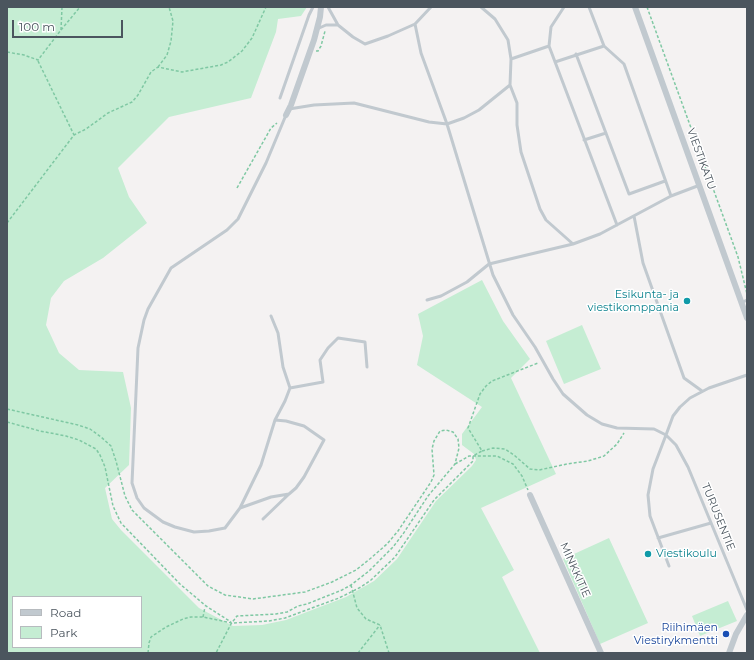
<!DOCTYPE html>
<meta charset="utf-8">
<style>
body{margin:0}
#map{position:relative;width:754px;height:660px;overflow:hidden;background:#f4f2f2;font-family:Montserrat,sans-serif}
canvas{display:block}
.frame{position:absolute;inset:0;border:8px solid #4b555e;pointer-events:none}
.legend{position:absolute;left:12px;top:596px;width:130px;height:52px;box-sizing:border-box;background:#fff;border:1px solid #b7bbbf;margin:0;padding:5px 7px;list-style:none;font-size:12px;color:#4b555e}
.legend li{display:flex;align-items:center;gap:8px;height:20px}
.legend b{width:20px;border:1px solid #b7bbbf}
.scale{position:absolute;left:12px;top:20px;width:111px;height:18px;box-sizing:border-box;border:2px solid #4b555e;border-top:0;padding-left:5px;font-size:12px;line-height:14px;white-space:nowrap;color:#4b555e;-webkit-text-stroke:3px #fff;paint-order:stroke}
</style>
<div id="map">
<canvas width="754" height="660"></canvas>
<div class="frame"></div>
<ul class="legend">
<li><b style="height:5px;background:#c1c9cf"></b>Road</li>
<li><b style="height:11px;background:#c5edd3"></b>Park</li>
</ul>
<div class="scale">100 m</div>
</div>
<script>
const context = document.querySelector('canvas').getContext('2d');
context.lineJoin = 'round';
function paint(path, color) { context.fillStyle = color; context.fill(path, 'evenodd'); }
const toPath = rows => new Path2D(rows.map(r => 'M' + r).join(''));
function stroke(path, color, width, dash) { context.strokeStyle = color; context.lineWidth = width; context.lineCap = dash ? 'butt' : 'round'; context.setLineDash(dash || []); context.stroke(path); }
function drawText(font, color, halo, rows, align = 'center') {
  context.font = font + ' Montserrat,sans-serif'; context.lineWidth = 3; context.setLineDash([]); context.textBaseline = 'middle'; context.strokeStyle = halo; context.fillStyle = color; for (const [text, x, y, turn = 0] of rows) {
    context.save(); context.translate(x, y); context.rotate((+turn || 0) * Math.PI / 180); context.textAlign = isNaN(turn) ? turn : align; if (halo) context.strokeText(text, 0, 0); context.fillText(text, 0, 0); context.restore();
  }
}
const green = toPath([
 [7,7,307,7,301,16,278,19,276,32,251,98,169,117,118,168,129,197,147,223,103,258,64,281,51,298,46,325,59,353,79,370,123,372,131,408,129,465,105,488,112,519,121,530,199,608,233,626,262,625,286,620,346,597,374,581,397,559,436,501,472,466,476,460,474,454,462,445,462,434,482,407,417,365,423,336,418,314,482,280,503,321,530,359,511,378,556,474,481,508,514,570,502,577,540,653,7,653],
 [13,597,141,597,141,647,13,647],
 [582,325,601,369,564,384,546,341],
 [609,538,648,623,600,644,563,559],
 [728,601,737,621,700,636,692,616]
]);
const path = toPath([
 [647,7,738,257,747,294],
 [61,30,80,7],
 [316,51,318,51,321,46,325,31],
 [7,52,24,55,38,60,61,30,62,7],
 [38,61,74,135],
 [158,67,167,55,171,41,173,21,169,7],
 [237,188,271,128,277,123],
 [7,223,74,135,86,129,108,113,132,102,138,95,151,72,158,67,182,72,221,65,228,62,242,51,252,38,266,7],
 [7,409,78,425,90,429,101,437,111,446,116,461,125,496,132,510,208,586,225,595,253,599,305,592,332,582,356,570,371,558,387,544,398,531,431,482,434,475,432,449,434,441,440,431,446,430,453,432,458,439,459,448,455,464,428,496,403,534,393,547,369,571,351,585,342,590,307,604,298,606,287,612,276,614,237,616,231,624,216,653],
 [7,422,40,431,66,436,79,440,96,449,100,455,105,467,113,506,121,523,180,584,206,606,231,622],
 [482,451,493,448,505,449,514,455,530,469,539,470,567,464,588,461,604,456,617,444,624,433],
 [455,464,469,456,497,456,513,464,522,476,528,490],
 [351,585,357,608,366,619,380,625,389,653],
 [203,617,205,607],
 [148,653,149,643,151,637,166,627,183,619,191,617,203,617,232,623,269,621,285,618,339,598,361,587,371,580,395,557,434,500,473,461,473,456,482,451,468,428,480,394,486,386,492,381,538,363],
 [358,653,380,625]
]);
const lane = toPath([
 [328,7,338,25,353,37,365,44,388,36,415,24,431,7],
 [564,7,551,27,549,46,617,225],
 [589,7,604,46,624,64,671,196],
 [415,24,421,53,447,124,493,275,513,315,535,347,553,379,563,394,587,415,602,424,617,428,654,429,666,435,673,416,680,407,690,398,709,388,747,375],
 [317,29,326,25,338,25],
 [576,54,629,194,665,181],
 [511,59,549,46],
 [555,62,604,46],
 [510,85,517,103,517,125,521,152,540,209,546,220,573,244],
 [280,98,309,15,313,7],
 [289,109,314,105,354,103,429,122,447,124,464,118,479,110,510,85,511,59,508,40,495,19,481,7],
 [286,115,266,163,238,219,227,230,171,268,148,309,144,320,138,348,132,483,137,498,144,508,163,522,175,527,194,532,209,531,225,528,240,508,261,465,275,420,285,401,290,388,323,382,320,360,328,348,338,338,365,342,367,367],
 [584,140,606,133],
 [634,216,643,263,684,378,702,391],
 [427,300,441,296,467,282,489,264,573,244,600,234,671,196,700,185],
 [741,303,747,300],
 [271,316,278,333,283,367,290,388],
 [240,508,271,497,289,494,296,488,304,477,324,440,304,426,286,421,275,420],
 [263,519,289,494],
 [658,538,711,523],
 [669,566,650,516,648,495,653,469,666,435,676,445,688,467,747,610]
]);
const street = toPath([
 [635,7,747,318],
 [286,115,291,105,314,40,320,17,321,7],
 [530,495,601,653],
 [729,653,736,634,747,615]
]);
const markers = [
 [687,301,4,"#0f9aa8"],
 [648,554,4,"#0f9aa8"],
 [726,634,4,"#1a4fb4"]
];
const streetNames = [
 ["VIESTIKATU",701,159,70],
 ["TURUSENTIE",718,517,68],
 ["MINKKITIE",575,570,66]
];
const cultureNames = [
 ["Esikunta- ja",679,295],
 ["viestikomppania",679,308],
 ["Viestikoulu",656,554,"left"]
];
const transitNames = [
 ["Riihimäen",718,628],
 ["Viestirykmentti",718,641]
];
paint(green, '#c5edd3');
stroke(path, '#7fc8a3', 1.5, [3, 2]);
stroke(lane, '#c1c9cf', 3);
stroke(street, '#c1c9cf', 6);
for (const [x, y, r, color] of markers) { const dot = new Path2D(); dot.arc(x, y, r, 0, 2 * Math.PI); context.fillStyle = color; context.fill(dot); stroke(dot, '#fff', 1.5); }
drawText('11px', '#4b555e', '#fff', streetNames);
drawText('11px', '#0d838f', '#fff', cultureNames, 'right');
drawText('11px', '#164399', '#fff', transitNames, 'right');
</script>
